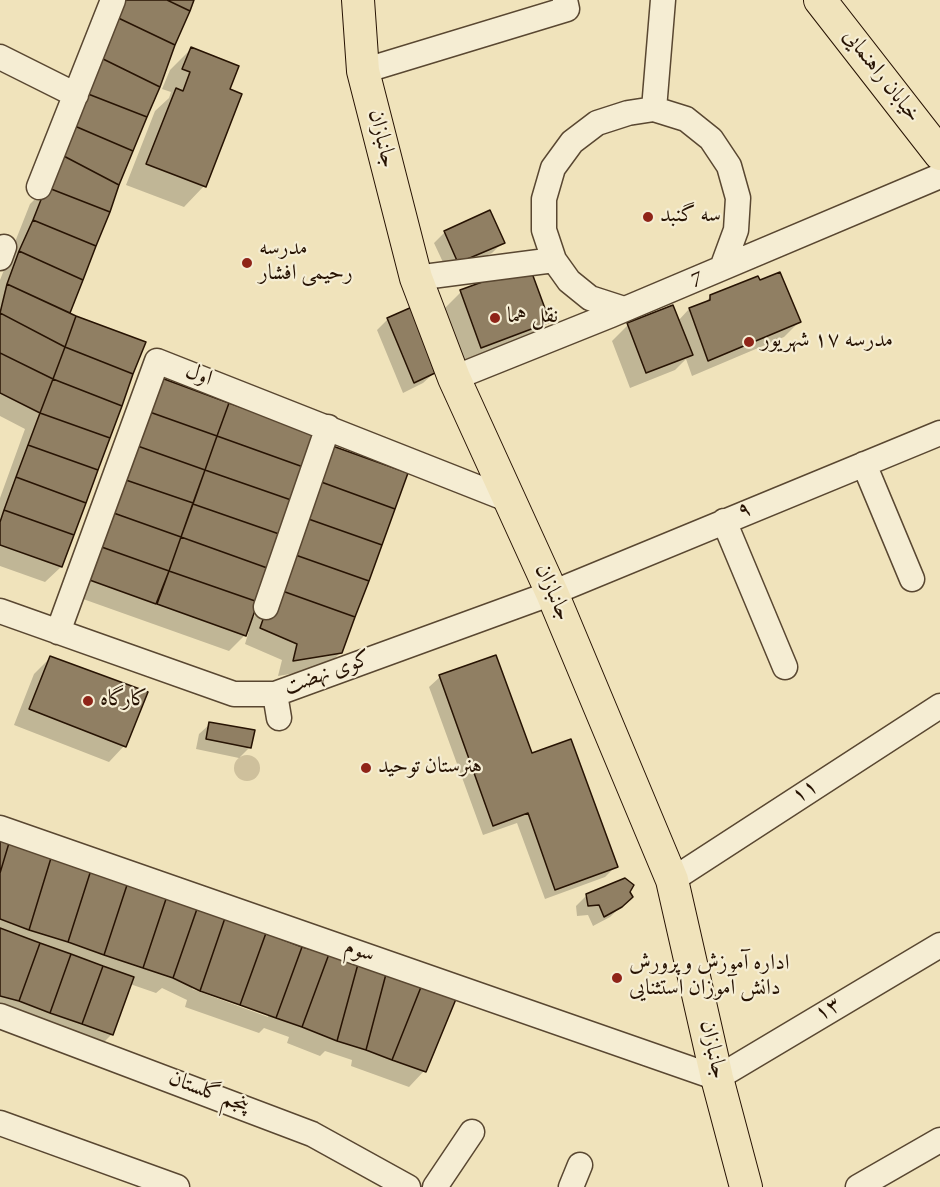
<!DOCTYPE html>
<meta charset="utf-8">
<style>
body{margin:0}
canvas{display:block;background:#f0e3bb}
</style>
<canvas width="940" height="1187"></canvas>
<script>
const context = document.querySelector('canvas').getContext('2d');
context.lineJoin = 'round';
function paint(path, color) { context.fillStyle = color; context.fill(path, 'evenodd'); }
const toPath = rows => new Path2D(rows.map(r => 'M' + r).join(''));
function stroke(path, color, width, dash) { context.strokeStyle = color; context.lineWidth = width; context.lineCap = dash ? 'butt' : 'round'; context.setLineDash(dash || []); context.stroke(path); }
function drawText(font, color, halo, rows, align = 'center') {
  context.font = font + ' "Sorts Mill Goudy",Amiri,serif'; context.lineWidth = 4.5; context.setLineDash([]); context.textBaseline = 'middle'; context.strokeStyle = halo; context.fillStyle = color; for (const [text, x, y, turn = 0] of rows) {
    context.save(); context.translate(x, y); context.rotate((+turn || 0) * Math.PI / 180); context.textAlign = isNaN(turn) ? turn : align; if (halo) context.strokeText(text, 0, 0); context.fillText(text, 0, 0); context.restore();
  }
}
const green = toPath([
 '234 768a13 13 0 1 1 26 0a13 13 0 1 1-26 0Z'
]);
const shadow = toPath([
 [192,0,67,314,61,567,45,582,0,566,0,498,25,429,0,416,0,280,30,204,35,199,58,141],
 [191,49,228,90,240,95,204,186,184,207,126,185,155,111,169,98,171,92,162,89,170,70],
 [445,232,503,242,492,253,448,273,434,243],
 [461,292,548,322,532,338,465,363,445,308],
 [710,297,800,321,784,337,692,376,686,359,675,370,630,388,612,341,628,325,672,307,678,321,689,309,703,305],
 [388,319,434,373,423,383,403,393,377,330],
 [141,394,316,435,252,616,254,617,311,461,341,652,325,668,278,676,282,660,245,644,249,631,229,651,69,594],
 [495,657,531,755,616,866,605,877,545,899,517,823,483,835,429,687,440,677],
 [50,658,124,746,109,762,14,725,34,674],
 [210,724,250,747,239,758,196,749,199,734],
 [0,842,424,1071,409,1087,351,1066,352,1060,325,1051,320,1056,287,1043,289,1037,264,1028,259,1033,185,1007,187,1000,162,988,156,993,130,984,112,1034,101,1045,0,1016],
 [193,987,268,1014,268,1017,192,989],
 [628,892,631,897,610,917,593,926,588,915,577,916,576,906,587,895]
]);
const building = toPath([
 [118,0,167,0,190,11,175,45,112,15,118,0],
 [167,0,194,0,190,11,167,0],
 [112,15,175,45,160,87,97,56,112,15],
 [191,47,239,66,230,89,242,94,206,187,146,164,176,88,183,91,190,72,182,69,191,47],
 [97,56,160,87,147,117,83,92,97,56],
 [83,92,147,117,133,151,70,124,83,92],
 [70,124,133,151,119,185,58,153,70,124],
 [58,153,119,185,110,212,46,187,58,153],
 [46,187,110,212,96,246,33,220,46,187],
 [490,210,505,243,458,263,444,231,490,210],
 [33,220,96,246,83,280,19,251,33,220],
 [19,251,83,280,70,313,7,284,19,251],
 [529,265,550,322,481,348,460,290,529,265],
 [780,272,801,322,708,361,689,308,710,300,710,295,758,276,760,280,780,272],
 [7,284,76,316,65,347,0,313,7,284],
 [673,305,693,355,646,373,627,323,673,305],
 [412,307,435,373,414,383,387,318,412,307],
 [0,313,65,347,53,379,0,353,0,313],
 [76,316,146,342,133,374,65,347,76,316],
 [65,347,133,374,122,406,53,379,65,347],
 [0,353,53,379,40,413,0,393,0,353],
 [156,376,229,403,217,436,144,410,156,376],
 [53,379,122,406,110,438,40,413,53,379],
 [229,403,318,434,306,468,217,436,229,403],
 [144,410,217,436,205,470,132,444,144,410],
 [40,413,110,438,98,470,28,445,40,413],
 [217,436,306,468,294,501,205,470,217,436],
 [132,444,205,470,193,503,120,478,132,444],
 [327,444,408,473,395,509,313,479,327,444],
 [28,445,98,470,86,503,16,477,28,445],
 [205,470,294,501,282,535,193,504,205,470],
 [16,477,86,503,74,535,4,510,16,477],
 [120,478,193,503,181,537,108,511,120,478],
 [313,479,395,509,382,545,300,516,313,479],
 [193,504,282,535,270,569,181,537,193,504],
 [4,510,74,535,62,567,0,545,0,522,4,510],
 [108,511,181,537,169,571,96,545,108,511],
 [300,516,382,545,369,581,287,552,300,516],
 [181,537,270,569,258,602,169,571,181,537],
 [96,545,169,571,156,604,84,578,96,545],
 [287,552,369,581,355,617,274,588,287,552],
 [169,571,258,602,246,636,157,604,169,571],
 [274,588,355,617,342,653,293,661,297,644,260,628,274,588],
 [496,655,532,753,571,739,618,867,555,890,528,813,493,826,439,675,496,655],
 [50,656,148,692,126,747,29,709,50,656],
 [209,722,255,730,251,748,206,739,209,722],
 [0,840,9,843,0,873,0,840],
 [9,843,51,858,29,930,0,919,0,873,9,843],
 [51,858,91,870,68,942,29,930,51,858],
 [91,870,128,882,104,955,68,942,91,870],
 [625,878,634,885,630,892,633,897,622,907,604,917,599,905,588,906,586,894,625,878],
 [128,882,167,896,143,968,104,955,128,882],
 [167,896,198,906,173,978,143,968,167,896],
 [198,906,225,918,200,991,173,978,198,906],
 [225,918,266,933,240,1005,200,991,225,918],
 [0,928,40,943,19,1001,0,996,0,928],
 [266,933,302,947,276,1018,240,1005,266,933],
 [40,943,71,954,50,1013,19,1001,40,943],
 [302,947,329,954,302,1027,276,1018,302,947],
 [71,954,103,966,82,1024,50,1013,71,954],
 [329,954,358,964,337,1041,302,1027,329,954],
 [358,964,386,974,366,1050,337,1041,358,964],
 [103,966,134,977,113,1035,82,1024,103,966],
 [386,974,421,987,392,1060,366,1050,386,974],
 [421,987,456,999,426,1072,392,1060,421,987]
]);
const minor = toPath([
 [0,57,76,95],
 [363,71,567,9,565,0],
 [654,109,663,0],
 [39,187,113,0],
 [0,258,4,247],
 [416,278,554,260],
 [624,309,590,298,569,281,554,260,544,230,544,199,553,168,572,142,597,123,628,113,654,109,686,119,711,139,729,166,738,198,736,230,722,268],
 [454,378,611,315,940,176],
 [864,464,912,579],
 [724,521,785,667],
 [266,607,328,427],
 [0,611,234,694,275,694,552,593,940,433],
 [58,632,157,361,507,499],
 [275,694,279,718],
 [0,828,717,1078,940,945],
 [672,880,940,706],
 [0,1016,312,1134,408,1187],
 [0,1123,177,1187],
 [435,1187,472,1132],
 [571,1187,580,1165],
 [858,1187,940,1140]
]);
const major = toPath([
 [358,0,363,71,416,278,454,378,552,593,672,880,717,1078,746,1187],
 [820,0,940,154]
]);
const markers = [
 [648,217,6,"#8f2418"],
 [247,263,6,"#8f2418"],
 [495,318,6,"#8f2418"],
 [749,342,6,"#8f2418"],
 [88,701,6,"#8f2418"],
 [366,768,6,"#8f2418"],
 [617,978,6,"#8f2418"]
];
const streetNames = [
 ["خیابان راهنمایی",880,77,52],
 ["جانبازان",380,139,76],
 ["7",697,278,-23],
 ["اول",198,377,21],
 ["۹",745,512,-22],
 ["جانبازان",551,593,66],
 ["کوی نهضت",328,675,-20],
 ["۱۱",806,793,-33],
 ["سوم",359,953,19],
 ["۱۳",829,1011,-31],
 ["جانبازان",711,1050,77],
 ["پنجم گلستان",208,1094,21]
];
const poiNames = [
 ["سه گنبد",660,217],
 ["مدرسه",259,250],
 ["رحیمی افشار",259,275],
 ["نقل هما",507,318],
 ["مدرسه ۱۷ شهریور",761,342],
 ["کارگاه",100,701],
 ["هنرستان توحید",378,768],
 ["اداره آموزش و پرورش",629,965],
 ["دانش آموزان استثنایی",629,990]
];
paint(green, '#cec09c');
paint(shadow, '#0003');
paint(building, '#907f63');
stroke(building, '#271303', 1.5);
stroke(minor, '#594731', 27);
stroke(major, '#271303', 34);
stroke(minor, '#f5edd3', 24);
stroke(major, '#f0e3bb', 32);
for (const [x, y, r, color] of markers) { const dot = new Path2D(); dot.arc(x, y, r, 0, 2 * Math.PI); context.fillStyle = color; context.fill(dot); stroke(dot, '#f5edd3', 2); }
drawText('22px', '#271303', '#f5edd3', streetNames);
drawText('22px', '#271303', '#f5edd3', poiNames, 'left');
</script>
